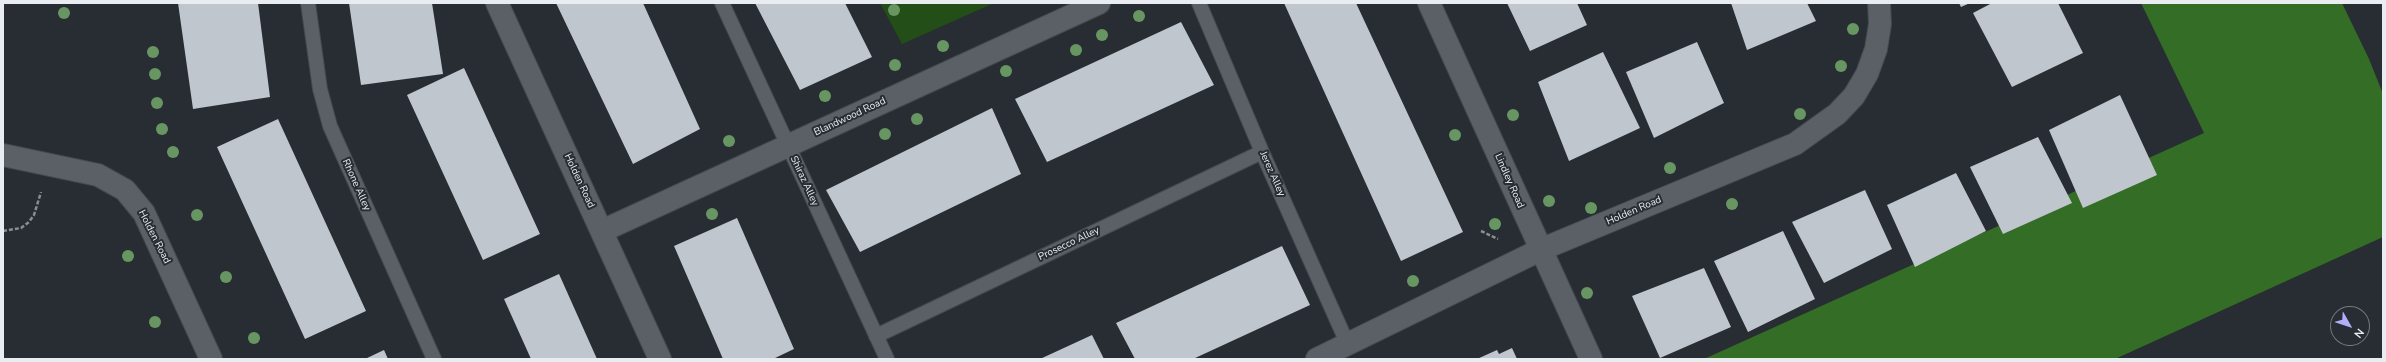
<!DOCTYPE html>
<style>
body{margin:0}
#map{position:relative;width:2386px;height:362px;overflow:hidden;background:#272d32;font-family:"Nunito Sans",sans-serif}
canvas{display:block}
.frame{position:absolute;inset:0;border:4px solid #e9edf1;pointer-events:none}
.north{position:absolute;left:2330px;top:306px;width:40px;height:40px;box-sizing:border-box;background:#272d32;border:1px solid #757a7e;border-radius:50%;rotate:129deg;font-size:11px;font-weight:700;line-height:16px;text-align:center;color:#e9edf1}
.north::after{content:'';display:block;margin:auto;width:14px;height:18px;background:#afaefa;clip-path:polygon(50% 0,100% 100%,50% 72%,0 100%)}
</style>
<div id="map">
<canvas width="2386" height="362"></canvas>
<div class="frame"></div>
<div class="north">N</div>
</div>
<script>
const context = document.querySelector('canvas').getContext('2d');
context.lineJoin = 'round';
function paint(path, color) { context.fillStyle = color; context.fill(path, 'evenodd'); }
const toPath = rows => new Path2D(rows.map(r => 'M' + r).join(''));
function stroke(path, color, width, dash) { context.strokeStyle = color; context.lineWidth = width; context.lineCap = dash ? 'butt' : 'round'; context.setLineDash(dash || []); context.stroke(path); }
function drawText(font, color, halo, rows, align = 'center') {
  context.font = font + ' "Nunito Sans",sans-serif'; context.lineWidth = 4; context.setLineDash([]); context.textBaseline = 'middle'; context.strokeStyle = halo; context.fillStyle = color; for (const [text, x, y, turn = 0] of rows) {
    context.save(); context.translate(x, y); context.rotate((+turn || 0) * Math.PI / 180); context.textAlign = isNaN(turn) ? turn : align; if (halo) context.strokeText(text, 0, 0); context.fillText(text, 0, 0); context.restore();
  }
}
const green = toPath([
 [880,3,994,3,902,44]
]);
const forest = toPath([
 [2141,3,2342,3,2369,59,2383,94,2383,237,2115,359,1704,359,2204,133]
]);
const building = toPath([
 [178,3,258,3,270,97,193,109],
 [349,3,432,3,443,74,361,85],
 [556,3,643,3,700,129,633,164],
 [755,3,845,3,872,57,800,90],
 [1284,3,1356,3,1463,232,1401,261],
 [1507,3,1577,3,1587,25,1530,51],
 [1731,3,1807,3,1816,21,1747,50],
 [1959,3,1970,3,1961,7],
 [1992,3,2058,3,2083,53,2012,87,1973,13],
 [1181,22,1214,85,1047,162,1015,99],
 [1697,42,1724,103,1654,138,1626,72],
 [1603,52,1640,128,1569,161,1538,82],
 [464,68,540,234,483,260,407,95],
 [2120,95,2157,175,2083,208,2049,130],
 [992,108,1021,174,860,252,826,190],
 [278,119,366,311,305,339,217,147],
 [2038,137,2072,203,2003,234,1970,167],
 [1956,173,1986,231,1915,267,1887,205],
 [1865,190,1892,249,1824,283,1792,222],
 [737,218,794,349,773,359,723,359,674,246],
 [1783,231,1815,299,1748,332,1714,261],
 [1282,246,1310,305,1193,359,1135,359,1116,323],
 [1704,268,1731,327,1660,358,1632,296],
 [559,274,597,359,531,359,504,299],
 [1092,335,1104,359,1040,359],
 [1512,348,1517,359,1477,359,1497,350,1499,354],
 [384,350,388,359,365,359]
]);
const path = toPath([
 [3,231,21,228,29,222,34,215,41,192],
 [1481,231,1498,239]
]);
const lane = toPath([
 [308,3,320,89,330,126,434,359],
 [722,3,887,359],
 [1199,3,1262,152,1348,345],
 [876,336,1262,152]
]);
const street = toPath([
 [497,3,660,359],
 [1429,3,1591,359],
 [3,155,98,175,125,190,144,213,211,359],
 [602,231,1099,3],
 [1317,359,1540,250,1795,144,1837,114,1854,96,1867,74,1876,49,1880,24,1879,3]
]);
const trees = [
 [894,10],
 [64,13],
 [1139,16],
 [1853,29],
 [1102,35],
 [943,46],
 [1076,50],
 [153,52],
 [895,65],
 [1841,66],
 [1006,71],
 [155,74],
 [825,96],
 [157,103],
 [1800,114],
 [1513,115],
 [917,119],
 [162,129],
 [885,134],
 [1455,135],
 [729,141],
 [173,152],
 [1670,168],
 [1549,201],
 [1732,204],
 [1591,208],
 [712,214],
 [197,215],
 [1495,224],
 [128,256],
 [226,277],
 [1413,281],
 [1587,293],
 [155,322],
 [254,338]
];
const streetNames = [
 ["Blandwood Road",850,117,-25],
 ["Jerez Alley",1272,174,66],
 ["Holden Road",579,181,65],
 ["Shiraz Alley",804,181,65],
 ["Lindley Road",1509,181,66],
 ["Rhone Alley",356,185,66],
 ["Holden Road",1634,211,-23],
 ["Holden Road",154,237,63],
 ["Prosecco Alley",1069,244,-25]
];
paint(green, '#234e18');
paint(forest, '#346d25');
paint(building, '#bfc6cd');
stroke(lane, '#44494e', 16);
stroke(street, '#44494e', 24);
stroke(path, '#898e92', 2.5, [4, 2]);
stroke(lane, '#5a6066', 14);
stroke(street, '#5a6066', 22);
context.fillStyle = '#689662';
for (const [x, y] of trees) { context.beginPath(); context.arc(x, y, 6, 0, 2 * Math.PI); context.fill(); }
drawText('10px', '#e9edf1', '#272d32', streetNames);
</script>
